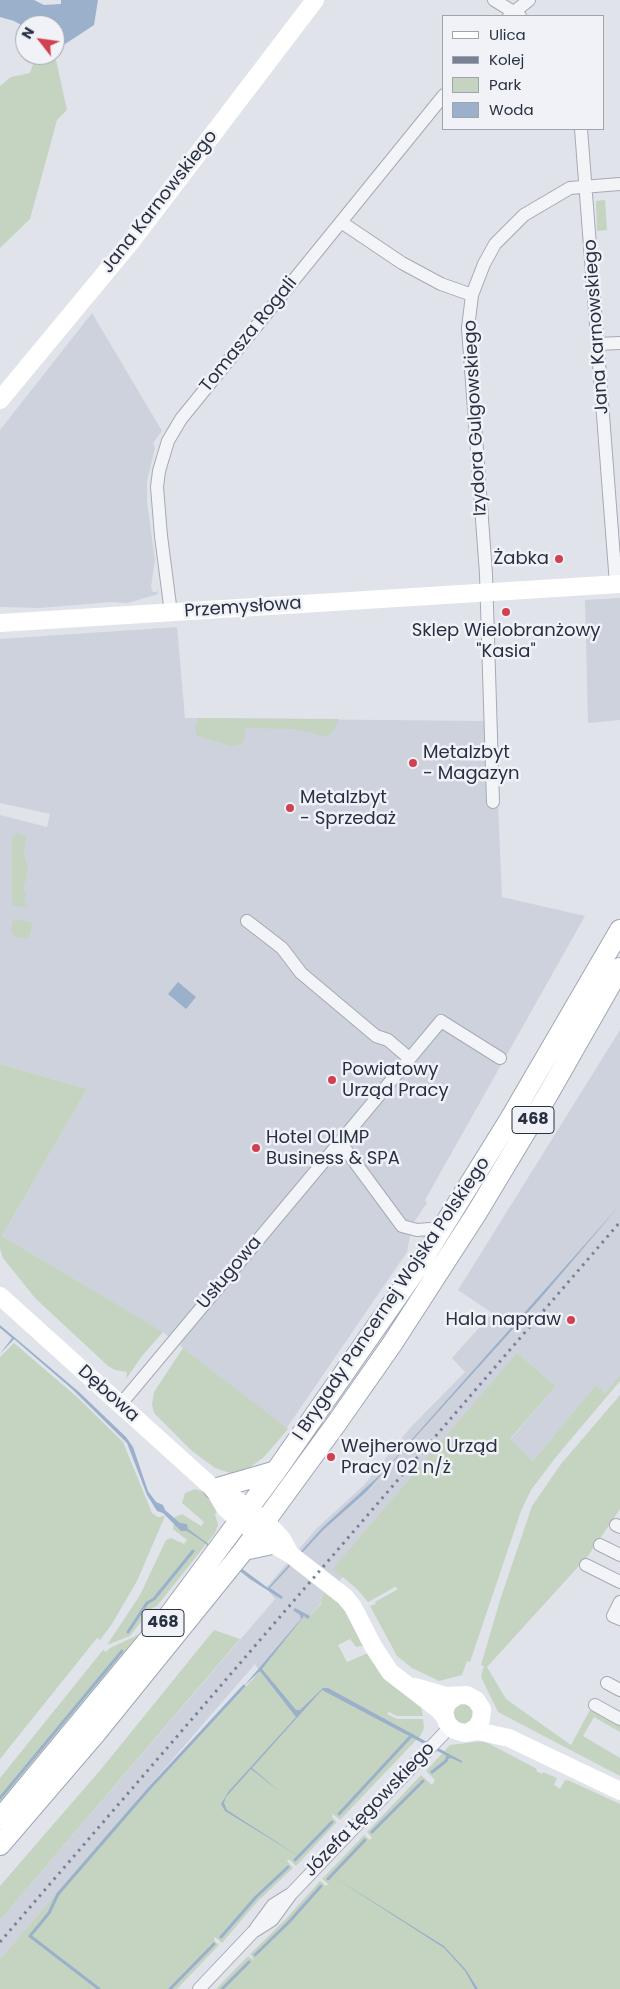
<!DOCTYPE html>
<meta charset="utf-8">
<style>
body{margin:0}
#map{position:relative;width:620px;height:1989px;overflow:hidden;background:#e0e3ea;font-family:Poppins,sans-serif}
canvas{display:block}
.legend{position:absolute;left:442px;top:15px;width:162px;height:115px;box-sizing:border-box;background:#f0f2f7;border:1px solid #a0a4af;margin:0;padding:6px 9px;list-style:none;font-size:15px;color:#283042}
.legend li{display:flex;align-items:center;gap:10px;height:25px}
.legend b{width:25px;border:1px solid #a0a4af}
.north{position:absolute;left:15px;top:15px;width:50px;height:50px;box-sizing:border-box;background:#f0f2f7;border:1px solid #a0a4af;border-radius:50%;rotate:300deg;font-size:14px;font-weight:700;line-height:20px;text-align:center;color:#283042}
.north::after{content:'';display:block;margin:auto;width:18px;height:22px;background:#d34151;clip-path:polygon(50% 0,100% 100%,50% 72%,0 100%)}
</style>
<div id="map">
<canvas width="620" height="1989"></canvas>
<ul class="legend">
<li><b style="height:6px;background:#fff"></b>Ulica</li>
<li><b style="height:6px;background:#798294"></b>Kolej</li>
<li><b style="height:14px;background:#c5d4c1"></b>Park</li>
<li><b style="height:14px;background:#9ab0cb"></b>Woda</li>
</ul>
<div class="north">N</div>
</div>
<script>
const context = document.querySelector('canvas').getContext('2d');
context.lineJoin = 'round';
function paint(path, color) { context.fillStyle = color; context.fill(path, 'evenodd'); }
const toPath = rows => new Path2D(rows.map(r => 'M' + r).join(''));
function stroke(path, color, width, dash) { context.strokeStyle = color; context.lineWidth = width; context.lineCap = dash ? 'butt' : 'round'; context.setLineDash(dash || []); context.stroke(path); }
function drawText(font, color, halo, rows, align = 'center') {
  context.font = font + ' Poppins,sans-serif'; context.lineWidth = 5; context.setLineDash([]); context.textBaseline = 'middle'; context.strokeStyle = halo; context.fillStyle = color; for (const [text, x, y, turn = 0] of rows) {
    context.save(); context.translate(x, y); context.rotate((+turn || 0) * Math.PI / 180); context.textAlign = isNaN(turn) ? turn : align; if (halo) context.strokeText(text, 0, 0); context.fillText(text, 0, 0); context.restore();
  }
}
const built = toPath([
 [92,313,162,431,153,443,155,448,147,481,147,502,155,560,151,587,153,592,157,592,157,588,158,594,128,603,112,602,39,608,0,607,0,430],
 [620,598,620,720,588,723,585,600],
 [177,627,185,718,484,721,486,801,498,803,502,897,585,916,425,1200,427,1203,412,1225,407,1252,286,1429,164,1333,2,1236,87,1089,0,1064,0,815,47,827,50,814,0,803,0,639],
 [620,1030,620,1375,605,1393,596,1386,533,1461,510,1440,556,1386,517,1353,390,1521,261,1674,255,1664,0,1959,0,1920,275,1599,266,1588,287,1563,316,1529,364,1485,410,1428,465,1372,452,1358,492,1313,458,1290]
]);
const green = toPath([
 [36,55,56,60,67,110,57,120,30,219,0,248,0,86,11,77,30,73],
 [605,200,607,230,597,231,596,201],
 [198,718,339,719,335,728,328,736,323,736,294,729,245,728,245,739,241,744,232,746,197,736,195,729],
 [17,833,26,836,24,854,28,869,23,891,26,892,24,903,28,904,26,908,12,905,12,837],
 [21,920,33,923,29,938,15,937,11,932,12,921],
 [0,1064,87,1089,2,1236,163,1332,142,1356,126,1379,127,1372,115,1370,108,1366,35,1298,3,1258,0,1249],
 [14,1343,77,1397,123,1442,152,1513,158,1517,165,1516,137,1581,112,1624,100,1640,97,1638,0,1759,0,1357],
 [183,1348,288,1429,264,1457,245,1471,233,1474,215,1468,192,1451,154,1413,152,1404,154,1392],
 [517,1353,556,1386,510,1439,533,1461,596,1385,605,1393,620,1375,620,1381,556,1457,531,1490,521,1511,470,1662,467,1661,462,1675,439,1681,412,1668,397,1656,370,1606,376,1604,375,1602,398,1589,395,1587,368,1602,357,1589,333,1569],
 [620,1395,620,1509,588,1556,487,1667,506,1699,571,1745,591,1708,620,1724,620,1732,594,1717,583,1736,620,1758,620,1776,498,1712,481,1677,484,1666,481,1665,500,1600,532,1506,561,1464],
 [195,1489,205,1492,220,1509,215,1514,218,1525,215,1533,157,1606,152,1608,130,1636,107,1645,140,1595,166,1540,171,1538,184,1544,187,1540,173,1529,175,1517,182,1514,201,1526,204,1522,182,1503,185,1493],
 [325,1588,347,1611,363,1646,356,1647,350,1639,338,1645,347,1662,368,1653,421,1706,423,1716,397,1716,389,1712,387,1714,397,1719,423,1719,424,1728,421,1735,340,1820,333,1814,332,1817,337,1822,296,1866,289,1859,287,1861,293,1868,257,1902,222,1943,215,1937,214,1940,219,1945,177,1989,0,1989,0,1959,130,1808,149,1791,264,1667,304,1616,309,1617,321,1604],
 [214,1630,240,1639,0,1920,0,1886,102,1768],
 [140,1634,133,1648,0,1809,0,1778,103,1650,106,1652,110,1648],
 [461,1702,471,1705,475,1716,467,1725,456,1723,452,1709],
 [484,1741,537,1769,536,1771,542,1774,543,1772,557,1778,554,1785,560,1789,565,1780,570,1781,620,1804,620,1989,216,1989,248,1956,255,1961,250,1954,284,1921,320,1881,326,1886,328,1884,322,1879,364,1835,370,1840,372,1838,367,1832,421,1775,432,1785,435,1780,426,1771,450,1745]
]);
const water = toPath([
 [0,0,34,0,44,5,61,4,61,0,98,0,94,25,59,48,55,45,55,25,25,25,25,27,14,21,0,17],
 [178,982,196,997,186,1009,168,994],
 [620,1205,540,1299,383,1473,366,1492,323,1530,270,1588,283,1597,281,1599,250,1579,202,1541,187,1531,181,1531,163,1513,157,1511,147,1495,127,1443,72,1389,14,1339,0,1354,12,1338,0,1328,0,1325,79,1392,126,1437,133,1447,148,1491,156,1502,163,1505,165,1510,180,1523,187,1524,188,1529,268,1588,323,1527,382,1473],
 [295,1608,310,1616,308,1619,304,1616,262,1669,296,1710,300,1710,323,1688,328,1688,462,1761,462,1763,447,1756,322,1690,252,1768,279,1791,251,1769,226,1797,224,1803,227,1810,300,1857,225,1811,221,1804,229,1791,296,1717,260,1671,243,1687,301,1619,300,1615,293,1610],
 [329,1874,444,1946,466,1970,478,1989,475,1989,465,1971,444,1948]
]);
const stream = toPath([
 [128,1632,147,1603,154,1599,193,1551],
 [432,1772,446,1761,448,1756,450,1757],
 [0,1798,122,1651],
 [339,1814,412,1735],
 [372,1832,423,1781],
 [295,1860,332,1822],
 [328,1879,365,1840],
 [221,1937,256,1897,288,1867],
 [255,1955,289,1922,321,1886],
 [99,1989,30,1936,49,1913,58,1894,148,1790,244,1686],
 [170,1989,214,1944],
 [222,1989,249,1962]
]);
const street = toPath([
 [494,0,520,16],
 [509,16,529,0],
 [581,129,616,584],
 [341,222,402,263,441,284,472,295],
 [597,344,620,343],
 [171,613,161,536,157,487,159,471,168,441,181,419,444,95],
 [493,802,486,574,468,328,472,295,484,264,495,244,524,215,570,188,620,184],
 [247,921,282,948,301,973,376,1036,388,1040,409,1058],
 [340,1142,441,1021,500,1058],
 [120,1405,340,1142,402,1226,417,1230,442,1228],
 [616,1525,620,1527],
 [600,1545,620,1555],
 [586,1565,620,1582],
 [620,1602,613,1616,620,1619],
 [607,1683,620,1690],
 [595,1705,620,1719],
 [256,1928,273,1905,289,1895],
 [199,1989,253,1932,272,1920,291,1894,450,1727]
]);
const secondary = toPath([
 [0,400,130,243,315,0],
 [0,623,620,584],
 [0,1296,214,1489,234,1498,265,1521,282,1539,290,1554],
 [214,1489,225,1508,240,1521,272,1544,290,1554,345,1597,353,1607,373,1646,390,1672,438,1709,445,1717],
 [415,1687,446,1696,467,1695,476,1700,482,1709,481,1719,477,1727,469,1732],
 [457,1696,448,1702,444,1712,447,1723,454,1730,464,1733,477,1731,509,1738,620,1791]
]);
const primary = toPath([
 [214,1489,276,1471],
 [244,1550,272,1544],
 [0,1819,170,1614,276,1471,420,1264,510,1119,620,930],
 [0,1845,96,1733,244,1550,336,1424,392,1344,476,1214,547,1096,620,968]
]);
const rail = toPath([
 [0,1942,620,1222]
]);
const markers = [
 [559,559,5,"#d34151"],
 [506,612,5,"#d34151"],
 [413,763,5,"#d34151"],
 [290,808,5,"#d34151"],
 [332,1080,5,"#d34151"],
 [256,1148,5,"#d34151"],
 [571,1320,5,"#d34151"],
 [331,1457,5,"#d34151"]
];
const shields = [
 [533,1120,42],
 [163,1623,42]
];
const shieldNames = [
 ["468",533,1120],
 ["468",163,1623]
];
const streetNames = [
 ["Jana Karnowskiego",160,202,-52],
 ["Jana Karnowskiego",597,327,-94],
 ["Tomasza Rogali",249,335,-51],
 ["Izydora Gulgowskiego",476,418,-93],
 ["Przemysłowa",243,608,-4],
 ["Usługowa",230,1273,-50],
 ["I Brygady Pancernej Wojska Polskiego",392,1299,-56],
 ["Dębowa",108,1394,42],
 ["Józefa Łęgowskiego",370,1810,-46]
];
const poiNames = [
 ["Żabka",549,559,"right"],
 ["Sklep Wielobranżowy",506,631,"center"],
 ["\"Kasia\"",506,652,"center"],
 ["Metalzbyt",423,753],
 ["- Magazyn",423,774],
 ["Metalzbyt",300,798],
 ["- Sprzedaż",300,819],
 ["Powiatowy",342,1070],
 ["Urząd Pracy",342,1091],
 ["Hotel OLIMP",266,1138],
 ["Business & SPA",266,1159],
 ["Hala napraw",561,1320,"right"],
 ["Wejherowo Urząd",341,1447],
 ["Pracy 02 n/ż",341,1468]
];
paint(built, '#ced2dc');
paint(green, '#c5d4c1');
paint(water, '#9ab0cb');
stroke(stream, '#9ab0cb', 3);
stroke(street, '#a5aab4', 14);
stroke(primary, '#9fa7b6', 22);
stroke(street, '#f3f4f8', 12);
stroke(secondary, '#fff', 18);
stroke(primary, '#fff', 20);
stroke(rail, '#798294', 3, [2.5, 5]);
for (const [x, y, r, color] of markers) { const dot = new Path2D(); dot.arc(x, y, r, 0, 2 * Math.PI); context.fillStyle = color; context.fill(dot); stroke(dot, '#f0f2f7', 2); }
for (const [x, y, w] of shields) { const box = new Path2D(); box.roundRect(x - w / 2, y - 13.5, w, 27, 4); context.fillStyle = '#f0f2f7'; context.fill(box); stroke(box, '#283042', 1); }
drawText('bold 16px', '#283042', null, shieldNames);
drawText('18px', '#283042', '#f0f2f7', streetNames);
drawText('18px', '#283042', '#f0f2f7', poiNames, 'left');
</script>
